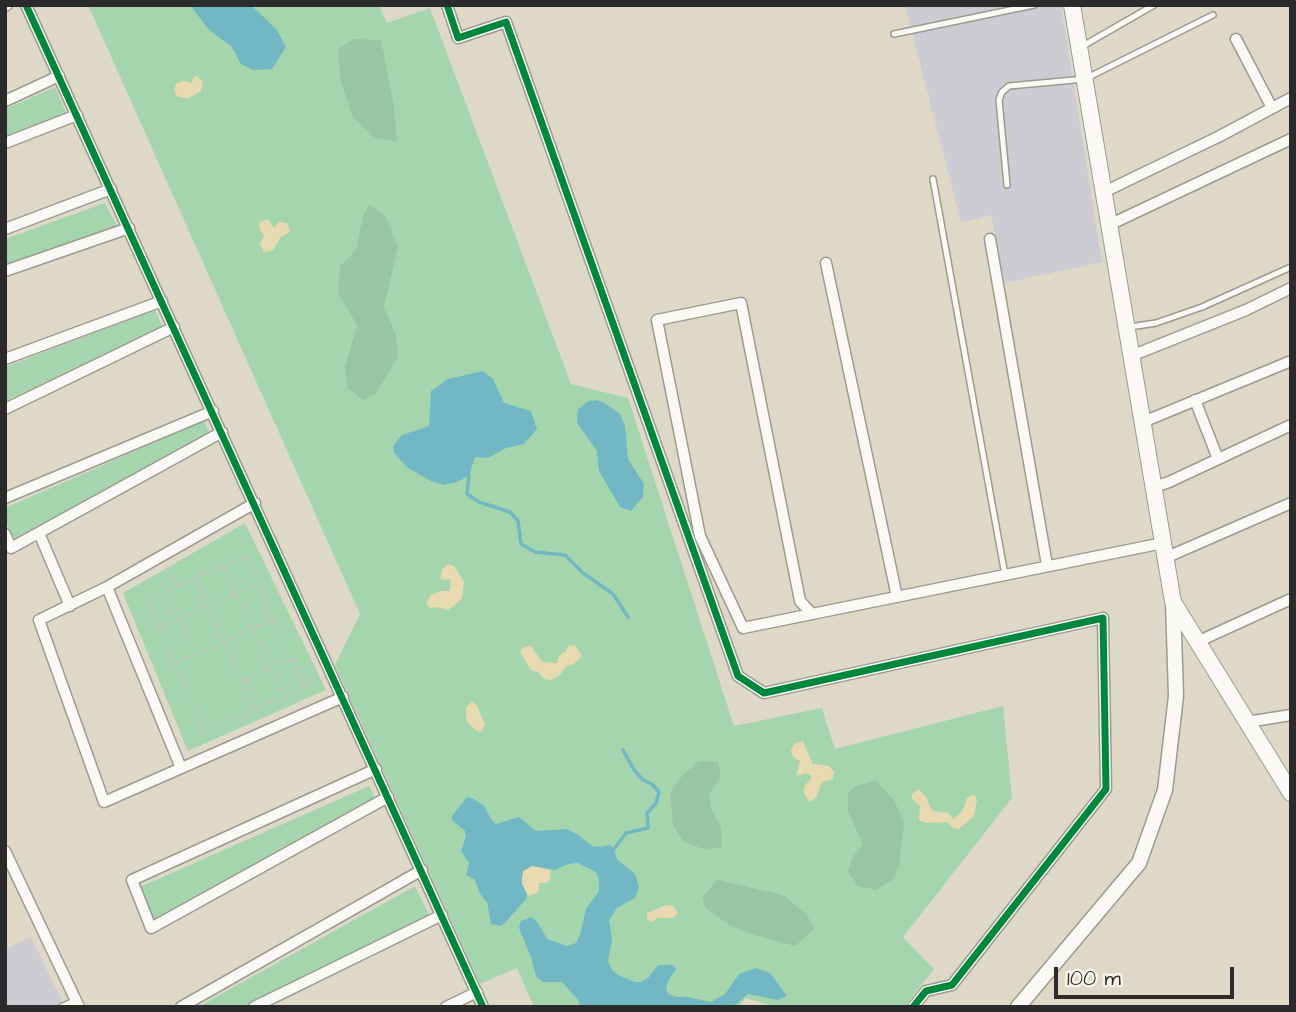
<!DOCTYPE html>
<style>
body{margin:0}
#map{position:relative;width:1296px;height:1012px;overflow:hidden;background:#ded9c6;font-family:"Architects Daughter",sans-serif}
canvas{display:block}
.frame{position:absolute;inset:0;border:7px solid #2b2b2b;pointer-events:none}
.scale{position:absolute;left:1054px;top:967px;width:180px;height:32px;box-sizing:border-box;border:4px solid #2b2b2b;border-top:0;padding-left:9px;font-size:21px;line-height:24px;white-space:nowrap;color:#2b2b2b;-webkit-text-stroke:5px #f7f3e8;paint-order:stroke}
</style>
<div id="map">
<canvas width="1296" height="1012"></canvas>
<div class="frame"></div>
<div class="scale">100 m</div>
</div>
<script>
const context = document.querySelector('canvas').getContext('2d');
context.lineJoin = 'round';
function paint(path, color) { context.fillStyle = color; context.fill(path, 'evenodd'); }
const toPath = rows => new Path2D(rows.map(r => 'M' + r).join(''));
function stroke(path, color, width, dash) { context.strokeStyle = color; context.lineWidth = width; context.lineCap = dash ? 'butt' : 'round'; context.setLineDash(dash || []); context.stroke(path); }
const industrial = toPath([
 [905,5,1061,5,1102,262,1005,283,991,215,961,223],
 [31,937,65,1007,5,1007,5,949]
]);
const green = toPath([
 [88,5,379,5,387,23,430,8,571,384,628,398,734,726,822,708,835,749,1003,706,1012,798,903,937,934,969,904,1007,776,1007,746,998,738,1007,534,1007,517,968,480,984,335,665,360,614],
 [55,87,67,115,5,139,5,109],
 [105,203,118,227,5,267,5,239],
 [155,310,163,328,5,401,5,367],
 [204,421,210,434,14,541,5,520,5,508],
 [245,523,326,690,188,751,123,593],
 [369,786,376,799,154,920,140,887],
 [415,886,430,917,243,1007,198,1007]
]);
const forest = toPath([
 [354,39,381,40,394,107,397,142,375,138,352,116,340,77,338,49],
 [369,204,386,217,398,247,384,306,396,336,398,357,376,393,363,400,347,388,345,368,357,325,338,293,340,266,356,250,363,217],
 [699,761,718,762,721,776,709,795,711,808,721,828,721,848,703,849,684,842,673,826,670,793,682,776],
 [875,780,894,800,904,823,899,866,892,880,876,890,858,886,848,872,852,858,863,845,848,811,848,793,854,787],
 [717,880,783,895,806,914,815,928,795,946,754,935,731,926,706,908,702,898]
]);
const sand = toPath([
 [197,76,203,82,201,91,188,98,178,97,174,91,176,84,183,81,192,83,193,78],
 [268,219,274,228,279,222,287,223,290,232,281,237,273,250,264,253,260,243,264,236,259,227,260,222],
 [447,564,454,566,464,582,462,599,448,610,437,607,430,608,426,603,431,595,441,591,450,591,451,579,444,580,440,578,442,570],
 [575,645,582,656,574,664,566,666,560,675,551,680,544,679,538,672,531,670,520,652,524,647,531,646,542,662,557,663,559,656,566,651,568,646],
 [472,702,477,705,485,725,481,732,475,730,466,720,466,707],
 [803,741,813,764,829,766,834,772,833,779,822,782,816,798,809,802,804,793,804,786,811,779,811,775,805,773,796,776,800,761,793,757,791,750,794,744],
 [918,789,926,797,932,811,949,813,953,819,962,812,967,798,974,794,977,800,974,816,959,829,953,828,947,822,926,823,919,820,920,806,912,799,912,794],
 [532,866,551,870,550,880,546,883,539,883,539,892,528,896,522,884,522,877,523,871],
 [666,905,674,906,678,914,673,918,658,918,651,922,647,919,647,913]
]);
const water = toPath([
 [190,5,251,5,277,30,286,47,272,69,253,70,241,64,231,46,209,30],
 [483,371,493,379,504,403,531,411,537,429,524,444,506,448,488,458,475,457,469,476,457,482,444,485,431,481,408,468,394,453,393,446,402,435,429,426,431,391,448,379],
 [596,400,603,402,620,414,625,426,628,459,644,484,643,497,631,511,620,507,599,471,597,451,577,423,578,409,589,401],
 [467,797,472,798,484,806,491,819,496,824,519,817,536,831,567,829,577,834,592,846,597,847,610,845,614,849,617,859,635,874,639,887,635,898,617,908,609,920,612,940,608,961,612,970,618,975,635,982,641,982,648,978,658,965,673,965,676,969,668,981,666,989,668,994,677,997,687,997,711,1002,725,994,739,974,756,968,770,973,787,996,778,1000,748,994,733,1007,581,1007,578,1000,562,982,543,982,536,976,531,957,519,928,521,921,531,917,538,923,547,939,567,946,576,943,580,935,586,909,599,891,599,880,596,872,577,863,568,864,555,870,532,866,523,871,522,877,522,884,527,894,526,899,504,924,500,926,491,924,487,902,480,894,475,880,466,875,469,863,461,851,466,836,465,831,452,820,452,816]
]);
const stream = toPath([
 [469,476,467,494,479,502,510,512,518,521,521,544,535,552,565,555,583,573,613,594,628,617],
 [614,849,626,833,648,828,647,813,656,803,659,792,652,784,643,780,634,770,623,750]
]);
const path = toPath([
 [246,556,304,687,205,732,145,599,246,556],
 [168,567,178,583],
 [224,567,282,696],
 [195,578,254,708],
 [166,590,195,654],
 [158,628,258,584],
 [175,664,272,620],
 [242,681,291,659],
 [303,682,317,675]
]);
const service = toPath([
 [894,34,1034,5],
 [1081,47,1154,5],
 [933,179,1005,575],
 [1007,185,999,100,1002,92,1009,86,1085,79,1213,15],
 [1130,327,1156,323,1202,307,1291,267],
 [61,1007,76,1000]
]);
const minor = toPath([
 [26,5,483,1007],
 [447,5,458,38,506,22,738,676,764,693,1103,618,1106,789,952,985,926,991,913,1007],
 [5,6,7,5],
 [1236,39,1272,108],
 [5,101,59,76],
 [5,143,77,115],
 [1104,192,1220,136,1291,98],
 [1109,225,1291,139],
 [5,229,111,189],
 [990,239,1047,565],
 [826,263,897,597],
 [5,271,129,228],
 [1131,356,1246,310,1291,288],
 [5,359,162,301],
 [1195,400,1218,459],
 [5,409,174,327],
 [1143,422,1291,361],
 [1154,487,1169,482,1291,425],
 [5,498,213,411],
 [39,533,70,606],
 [5,534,11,548,222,432],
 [1165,558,1291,503],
 [107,587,39,620,104,802,343,697],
 [812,614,743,628,700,536,657,320,741,303,800,601,812,614,1163,543],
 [1197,642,1291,599],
 [1247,722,1291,715],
 [181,768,107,587,255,503],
 [376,769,132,880,151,928,388,797],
 [5,851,79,1007],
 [181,1007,422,870],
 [254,1007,442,915],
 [446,1007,477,992]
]);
const tertiary = toPath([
 [1018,1007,1139,863,1165,790,1176,696,1173,602]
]);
const secondary = toPath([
 [1072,5,1173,602,1291,793]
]);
const cycleway = toPath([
 [26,5,483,1007],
 [447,5,458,38,506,22,738,676,764,693,1103,618,1106,789,952,985,926,991,913,1007]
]);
paint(industrial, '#cdccd3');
paint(green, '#a5d5ad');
paint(forest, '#99c5a0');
paint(sand, '#e7dab0');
paint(water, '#72b7c4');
stroke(stream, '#72b7c4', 3.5);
stroke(service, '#9d9a90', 8);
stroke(minor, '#9d9a90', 13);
stroke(tertiary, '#9d9a90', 17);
stroke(secondary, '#9d9a90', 18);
stroke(path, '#c7c5c1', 2, [5, 5]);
stroke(service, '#faf9f6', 5);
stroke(minor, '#faf9f6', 10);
stroke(tertiary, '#faf9f6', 14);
stroke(secondary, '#faf9f6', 16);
stroke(cycleway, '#00873e', 7);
</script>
